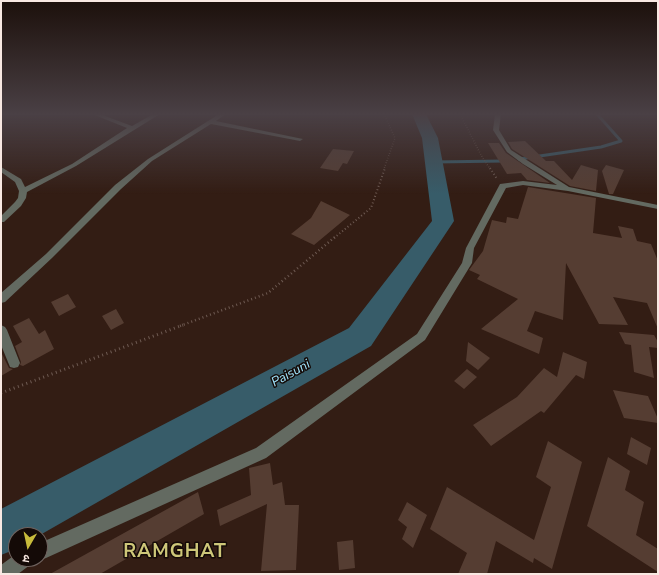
<!DOCTYPE html>
<meta charset="utf-8">
<style>
body{margin:0}
#map{position:relative;width:659px;height:575px;overflow:hidden;background:#331d14;font-family:"Nunito Sans","Noto Sans Devanagari",sans-serif}
canvas{display:block}
.frame{position:absolute;inset:0;border:2px solid #f8e8e2;pointer-events:none}
.north{position:absolute;left:8px;top:527px;width:40px;height:40px;box-sizing:border-box;background:#140a07;border:1px solid #6f635f;border-radius:50%;rotate:189deg;font-size:11px;font-weight:700;line-height:16px;text-align:center;color:#f8e8e2}
.north::after{content:'';display:block;margin:auto;width:14px;height:18px;background:#c8bb3b;clip-path:polygon(50% 0,100% 100%,50% 72%,0 100%)}
</style>
<div id="map">
<canvas width="659" height="575"></canvas>
<div class="frame"></div>
<div class="north">उ</div>
</div>
<script>
const context = document.querySelector('canvas').getContext('2d');
context.lineJoin = 'round';
const toPath = rows => new Path2D(rows.map(r => 'M' + r).join(''));
function stroke(path, color, width, dash) { context.strokeStyle = color; context.lineWidth = width; context.lineCap = dash ? 'butt' : 'round'; context.setLineDash(dash || []); context.stroke(path); }
function paint(path, color) { context.fillStyle = color; context.fill(path, 'evenodd'); }
function drawText(font, color, halo, rows, align = 'center') {
  context.font = font + ' "Nunito Sans",sans-serif'; context.lineWidth = 3; context.setLineDash([]); context.textBaseline = 'middle'; context.strokeStyle = halo; context.fillStyle = color; for (const [text, x, y, turn = 0] of rows) {
    context.save(); context.translate(x, y); context.rotate((+turn || 0) * Math.PI / 180); context.textAlign = isNaN(turn) ? turn : align; if (halo) context.strokeText(text, 0, 0); context.fillText(text, 0, 0); context.restore();
  }
}
const stream = toPath([
 [519,159,601,147,621,141,597,114],
 [433,162,504,161]
]);
const river = toPath([
 [412,114,426,114,438,138,454,221,371,346,40,535,16,535,16,549,1,555,1,509,349,328,432,221,422,138,412,114]
]);
const building = toPath([
 [525,141,546,161,554,161,572,180,581,165,598,170,596,191,570,186,512,149,508,142],
 [488,143,499,143,506,153,550,183,527,180,521,173,507,174],
 [333,149,354,151,347,164,343,163,338,171,320,168],
 [606,165,624,170,613,194,609,194,602,171],
 [528,187,596,198,593,233,622,238,618,226,633,229,637,241,651,244,658,261,658,329,647,303,613,297,628,325,599,324,566,263,563,320,535,311,527,331,543,338,539,354,481,329,518,299,477,279,480,275,469,270,483,251,492,220,506,223,507,217,518,219],
 [321,201,350,215,314,245,291,234,311,218],
 [68,294,76,307,59,316,51,302],
 [116,309,124,323,111,330,102,316],
 [29,318,39,334,45,330,54,349,23,366,20,365,21,362,15,346,22,342,13,326],
 [619,332,654,335,658,342,658,348,649,347,654,378,634,372,631,345,625,344],
 [468,342,490,358,478,370,466,361],
 [1,352,9,368,13,369,1,376],
 [563,352,587,362,584,379,576,375,544,413,541,411,491,446,473,425,517,397,544,368,557,377],
 [467,369,477,377,464,389,454,381],
 [613,390,648,396,658,419,658,423,624,418],
 [631,437,651,448,647,465,627,454],
 [548,441,582,462,552,569,534,558,533,563,496,541,487,574,458,574,467,553,430,529,447,487,534,540,551,487,536,477],
 [608,457,630,471,625,490,644,502,636,535,658,549,658,572,587,526],
 [270,463,273,485,282,482,285,505,299,505,296,570,261,571,267,504,220,526,217,510,251,495,249,468],
 [198,492,204,514,100,574,50,574],
 [407,502,427,515,413,548,402,539,407,527,398,520],
 [353,540,355,568,339,570,337,542]
]);
const pathFar3 = toPath([
 [384,114,395,138,384,169],
 [460,114,481,155,490,169]
]);
const pathFar2 = toPath([
 [490,168,497,179],
 [334,238,371,208,385,168]
]);
const pathFar1 = toPath([
 [180,326,268,293,335,237]
]);
const path = toPath([
 [1,393,183,325]
]);
const street = toPath([
 [92,114,100,114,132,126,153,114,160,114,76,166,27,192,26,198,21,206,4,222,1,222,1,216,15,202,18,198,19,191,15,182,1,172,1,167,21,179,25,187,72,164,127,128,92,114],
 [219,114,226,114,216,121,303,139,300,141,211,124,152,161,121,189,52,258,5,302,1,303,1,293,46,254,115,185,148,159,219,114],
 [495,114,501,114,499,130,511,150,569,187,658,205,658,209,568,191,523,185,506,188,474,248,472,263,425,340,266,458,46,558,40,560,36,559,40,559,40,543,256,448,417,334,462,263,466,248,500,184,523,181,557,185,523,164,507,152,493,130,495,114],
 [1,325,5,327,7,330,20,363,18,367,14,368,10,367,1,345,1,325],
 [16,554,16,559,33,559,30,565,18,574,1,574,1,565,16,554]
]);
const waterNames = [
 ["Paisuni",291,374,-29]
];
const nearDistrictnames = [
 ["RAMGHAT",175,552]
];
stroke(stream, '#375c69', 3);
paint(river, '#375c69');
paint(building, '#553d32');
stroke(pathFar3, '#6e5a52', 1.5, [0.5, 2]);
stroke(pathFar2, '#6e5a52', 2, [1, 2.5]);
stroke(pathFar1, '#6e5a52', 2.5, [1, 3]);
stroke(path, '#6e5a52', 3, [1, 3.5]);
paint(street, '#636a61');
const sky = context.createLinearGradient(0, 0, 0, 194);
sky.addColorStop(0, '#1c100b');
sky.addColorStop(0.59, '#4a4045');
sky.addColorStop(1, '#4a404500');
context.fillStyle = sky;
context.fillRect(0, 0, 659, 194);
drawText('italic 13px', '#a0e5fe', '#140a07', waterNames);
context.letterSpacing = '1px';
drawText('bold 19px', '#cec779', '#140a07', nearDistrictnames);
context.letterSpacing = '0px';
</script>
